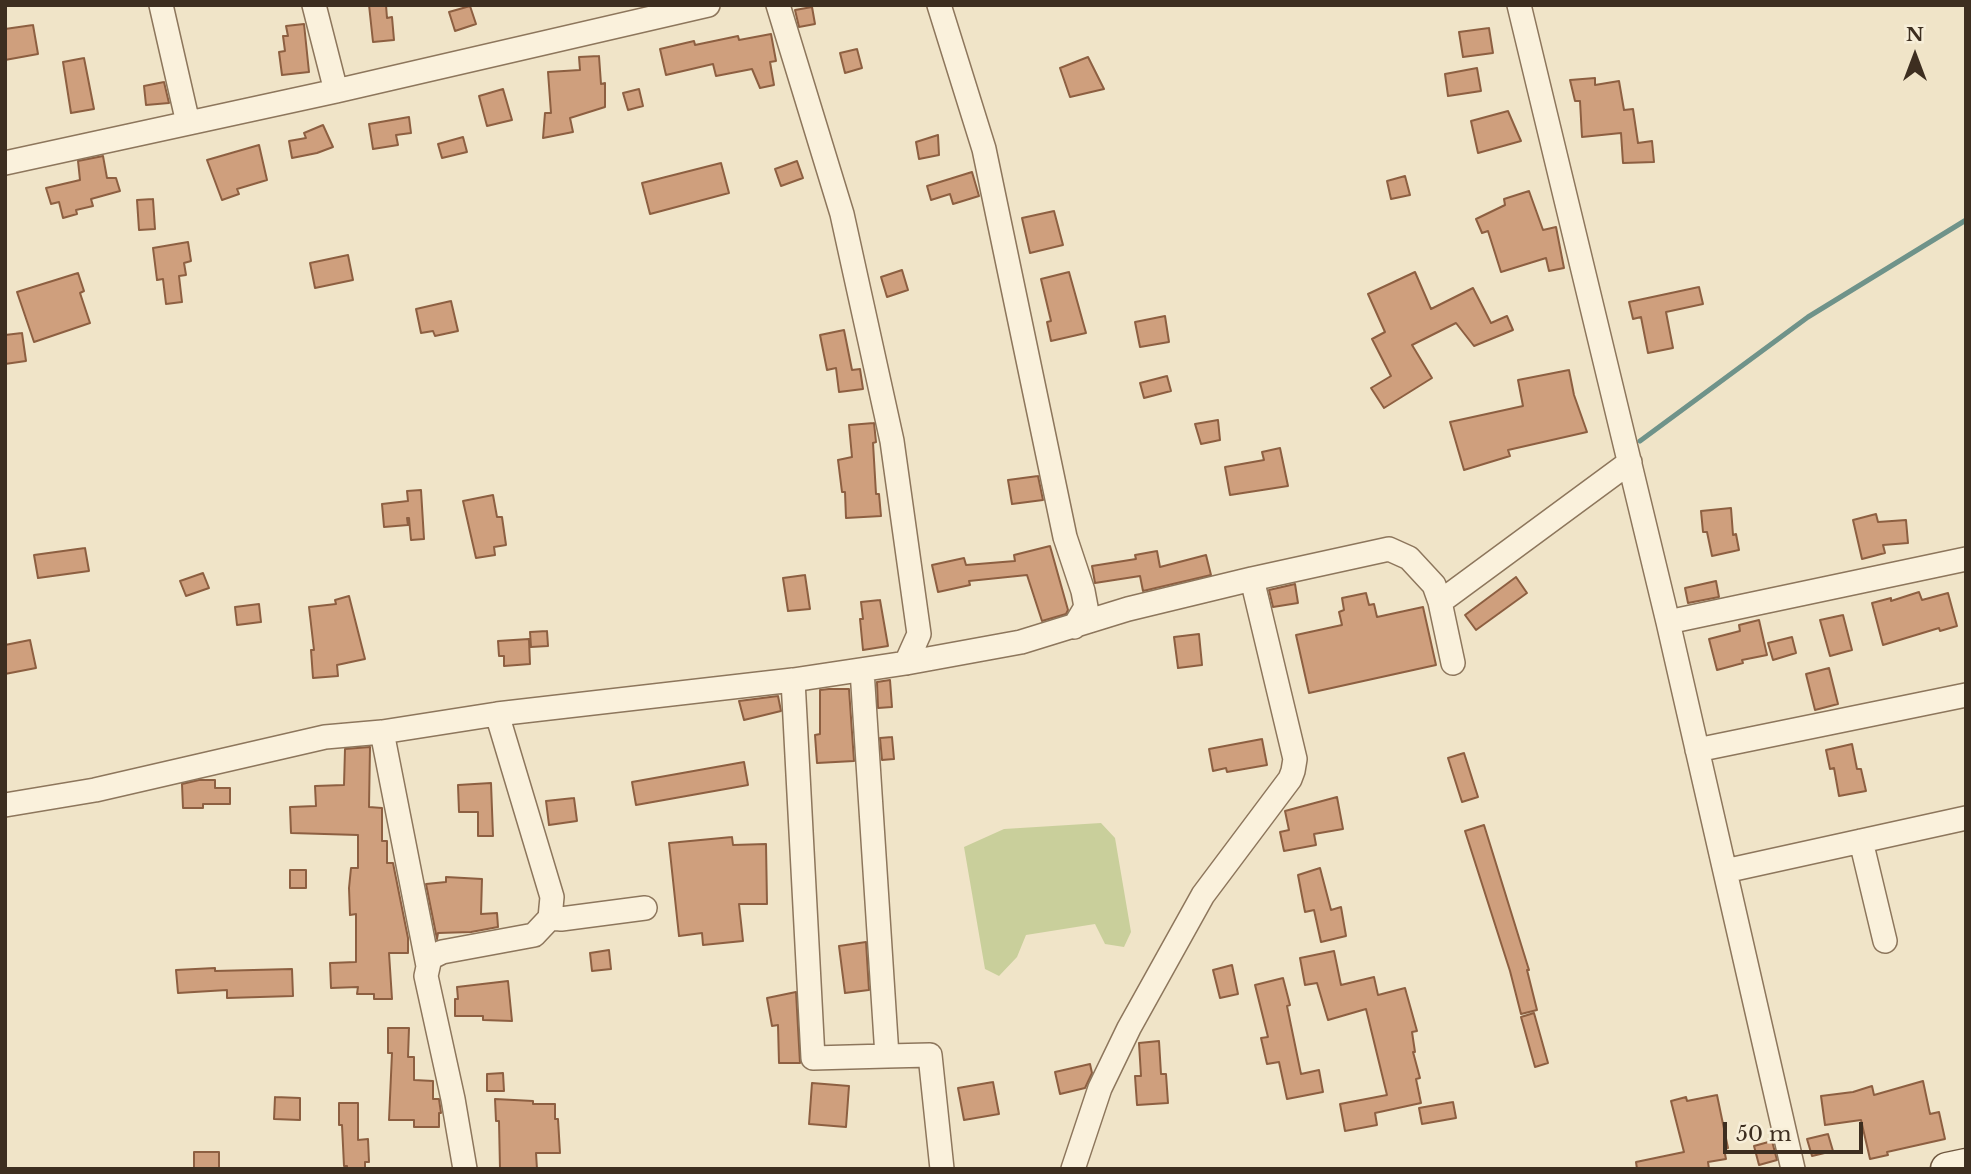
<!DOCTYPE html>
<style>
body{margin:0}
#map{position:relative;width:1971px;height:1174px;overflow:hidden;background:#f0e4c8;font-family:"Libre Baskerville",serif}
canvas{display:block}
.frame{position:absolute;inset:0;border:7px solid #3d2e20;pointer-events:none}
.north{position:absolute;left:1880px;top:21px;width:70px;height:70px;-webkit-text-stroke:5px #f7eed8;paint-order:stroke;rotate:0deg;font-size:19px;font-weight:700;line-height:28px;text-align:center;color:#3d2e20}
.north::after{content:'';display:block;margin:auto;width:24px;height:32px;background:#3d2e20;clip-path:polygon(50% 0,100% 100%,50% 72%,0 100%)}
.scale{position:absolute;left:1723px;top:1122px;width:140px;height:32px;box-sizing:border-box;border:4px solid #3d2e20;border-top:0;padding-left:9px;font-size:21px;line-height:24px;white-space:nowrap;color:#3d2e20;-webkit-text-stroke:5px #f7eed8;paint-order:stroke}
</style>
<div id="map">
<canvas width="1971" height="1174"></canvas>
<div class="frame"></div>
<div class="north">N</div>
<div class="scale">50 m</div>
</div>
<script>
const context = document.querySelector('canvas').getContext('2d');
context.lineJoin = 'round';
function paint(path, color) { context.fillStyle = color; context.fill(path, 'evenodd'); }
const toPath = rows => new Path2D(rows.map(r => 'M' + r).join(''));
function stroke(path, color, width, dash) { context.strokeStyle = color; context.lineWidth = width; context.lineCap = dash ? 'butt' : 'round'; context.setLineDash(dash || []); context.stroke(path); }
const green = toPath([
 [1101,823,1115,838,1131,932,1124,947,1105,944,1095,924,1026,935,1017,957,999,976,985,969,964,847,1004,829]
]);
const stream = toPath([
 [1640,441,1808,317,1966,220]
]);
const building = toPath([
 [369,5,386,5,387,18,392,17,394,40,373,42,369,5],
 [470,6,476,24,455,31,449,12,470,6],
 [812,7,815,24,799,27,795,10,812,7],
 [304,24,309,72,282,75,279,52,285,51,283,36,288,36,286,26,304,24],
 [33,25,38,54,5,60,5,29,33,25],
 [1489,28,1493,53,1463,57,1459,32,1489,28],
 [771,34,776,61,770,62,774,85,760,88,752,69,716,76,713,64,666,75,660,49,694,41,695,45,738,36,739,40,771,34],
 [857,49,862,68,845,73,840,53,857,49],
 [599,56,601,84,605,83,605,107,570,118,573,132,543,138,545,113,551,113,548,72,580,70,579,57,599,56],
 [1088,57,1104,89,1070,97,1060,68,1088,57],
 [84,58,94,109,71,113,63,62,84,58],
 [1477,68,1481,91,1448,96,1445,74,1477,68],
 [1595,78,1595,85,1619,81,1624,110,1633,109,1638,143,1652,141,1654,162,1623,163,1621,133,1582,137,1580,101,1575,101,1570,80,1595,78],
 [164,82,169,103,146,105,144,86,164,82],
 [503,89,512,120,487,126,479,96,503,89],
 [639,89,643,106,628,110,623,93,639,89],
 [1508,111,1521,141,1478,153,1471,121,1508,111],
 [409,117,411,133,396,135,398,145,373,149,369,124,409,117],
 [323,125,333,147,317,153,292,158,289,141,306,138,304,133,323,125],
 [938,135,939,155,919,159,916,142,938,135],
 [463,137,467,152,442,158,438,144,463,137],
 [259,145,267,180,237,189,239,194,222,200,207,160,259,145],
 [103,156,107,178,116,178,120,191,91,199,93,206,76,210,77,214,63,218,59,202,51,204,46,188,80,180,78,161,103,156],
 [797,161,803,178,781,186,775,169,797,161],
 [721,163,729,193,650,214,642,183,721,163],
 [972,172,979,196,953,204,950,194,931,200,927,186,972,172],
 [1405,176,1410,195,1391,199,1387,181,1405,176],
 [1529,191,1543,230,1556,227,1564,268,1549,271,1546,258,1501,272,1488,231,1482,233,1476,219,1505,205,1504,199,1529,191],
 [153,199,155,229,139,230,137,200,153,199],
 [1054,211,1063,245,1030,253,1022,218,1054,211],
 [188,242,191,261,184,263,186,275,179,276,182,302,166,304,163,279,157,280,153,248,188,242],
 [348,255,353,280,315,288,310,263,348,255],
 [902,270,908,290,887,297,881,277,902,270],
 [1069,272,1086,333,1051,341,1047,322,1051,321,1041,279,1069,272],
 [1415,272,1431,309,1473,288,1491,323,1507,316,1513,330,1474,346,1456,323,1412,345,1432,378,1384,408,1371,388,1391,376,1372,339,1385,332,1368,294,1415,272],
 [78,273,84,291,80,293,90,323,34,342,17,292,78,273],
 [1699,287,1703,304,1666,312,1673,348,1648,353,1641,317,1633,319,1629,302,1699,287],
 [451,301,458,331,435,336,433,331,421,333,416,309,451,301],
 [1165,316,1169,342,1140,347,1135,322,1165,316],
 [844,330,852,370,860,369,863,389,839,392,836,368,827,370,820,335,844,330],
 [22,333,26,361,5,364,5,335,22,333],
 [1569,370,1574,395,1587,432,1508,450,1510,456,1464,470,1450,422,1523,406,1518,380,1569,370],
 [1167,376,1171,391,1144,398,1140,383,1167,376],
 [1218,420,1220,440,1201,444,1195,424,1218,420],
 [874,423,876,442,873,443,876,494,879,494,881,516,846,518,845,492,842,492,838,460,852,457,849,425,874,423],
 [1280,448,1288,486,1230,495,1225,467,1264,460,1262,452,1280,448],
 [1038,476,1043,500,1012,504,1008,480,1038,476],
 [421,490,424,539,411,540,409,518,407,518,408,525,384,527,382,504,408,501,407,491,421,490],
 [493,495,497,517,502,517,506,545,494,547,495,555,476,558,463,501,493,495],
 [1731,508,1733,535,1736,534,1739,550,1712,556,1707,532,1703,532,1701,511,1731,508],
 [1876,514,1878,522,1906,520,1908,543,1883,545,1885,553,1862,559,1853,520,1876,514],
 [1050,546,1068,610,1066,614,1042,621,1027,575,969,581,970,585,938,592,932,565,964,558,966,565,1015,561,1014,555,1050,546],
 [85,548,89,571,38,578,34,555,85,548],
 [1157,551,1160,567,1206,555,1211,575,1143,591,1140,576,1095,583,1092,566,1136,559,1135,555,1157,551],
 [203,573,209,588,186,596,180,581,203,573],
 [805,575,810,609,788,611,783,578,805,575],
 [1516,577,1527,593,1476,630,1465,615,1516,577],
 [1716,581,1719,597,1688,603,1685,588,1716,581],
 [1295,584,1298,603,1273,607,1269,590,1295,584],
 [1919,592,1922,600,1948,593,1957,626,1940,631,1939,628,1883,645,1872,603,1891,598,1891,601,1919,592],
 [1366,593,1369,605,1374,604,1377,617,1423,607,1436,665,1309,693,1296,635,1342,625,1339,612,1344,610,1342,598,1366,593],
 [349,596,365,659,337,665,338,676,313,678,311,650,314,650,309,607,336,604,335,600,349,596],
 [880,600,888,646,863,650,860,619,863,619,861,602,880,600],
 [259,604,261,622,237,625,235,607,259,604],
 [1843,615,1852,650,1830,656,1820,620,1843,615],
 [1759,620,1767,655,1742,660,1743,663,1717,670,1709,639,1740,631,1739,625,1759,620],
 [547,631,548,646,531,647,530,632,547,631],
 [1199,634,1202,665,1178,668,1174,637,1199,634],
 [1792,637,1796,653,1773,660,1768,643,1792,637],
 [529,639,530,664,504,666,504,656,499,656,498,641,529,639],
 [30,640,36,668,5,674,5,645,30,640],
 [1829,668,1838,704,1815,710,1806,674,1829,668],
 [890,680,892,707,878,708,877,682,890,680],
 [829,689,849,689,854,761,817,763,815,735,820,734,820,690,829,689],
 [778,696,781,711,744,720,739,701,778,696],
 [892,737,894,759,882,760,880,738,892,737],
 [1262,739,1267,765,1227,772,1226,768,1213,771,1209,749,1262,739],
 [1852,744,1857,769,1861,769,1866,791,1839,796,1834,768,1830,769,1826,750,1852,744],
 [370,747,369,807,382,808,382,841,387,841,387,863,393,863,408,938,408,953,389,953,392,999,374,999,374,994,357,994,358,987,331,988,330,963,356,962,356,914,350,915,349,888,351,868,358,868,358,835,291,833,290,807,316,806,315,786,344,785,345,749,370,747],
 [1464,753,1478,797,1462,802,1448,758,1464,753],
 [744,762,748,785,636,805,632,782,744,762],
 [199,780,215,780,215,788,230,788,230,804,203,804,203,808,183,808,182,784,199,780],
 [491,783,493,836,478,836,478,812,459,812,458,785,491,783],
 [1337,797,1343,829,1314,834,1316,845,1284,851,1280,832,1289,830,1285,811,1337,797],
 [574,798,577,821,549,825,546,801,574,798],
 [1484,825,1529,970,1527,970,1537,1010,1521,1014,1510,971,1465,831,1484,825],
 [732,837,733,845,766,844,767,904,739,904,743,941,703,945,702,933,679,936,669,843,732,837],
 [1320,868,1331,910,1341,907,1346,936,1321,942,1314,910,1305,912,1298,875,1320,868],
 [290,870,306,870,306,888,290,888,290,870],
 [446,877,482,879,481,914,497,913,498,927,471,932,438,933,437,939,426,884,446,882,446,877],
 [866,942,869,990,845,993,839,946,866,942],
 [609,950,611,969,592,971,590,953,609,950],
 [1334,951,1341,985,1374,977,1378,995,1405,988,1417,1031,1412,1032,1415,1052,1413,1052,1420,1078,1416,1079,1421,1103,1375,1113,1377,1125,1345,1131,1340,1104,1387,1095,1366,1009,1328,1020,1317,983,1305,985,1300,958,1334,951],
 [1232,965,1238,994,1220,998,1213,970,1232,965],
 [215,968,215,971,292,969,293,996,227,998,227,990,178,993,176,970,215,968],
 [1283,978,1290,1005,1287,1006,1301,1074,1319,1070,1323,1092,1287,1099,1279,1062,1267,1064,1261,1038,1268,1037,1255,985,1283,978],
 [508,981,512,1021,483,1020,483,1016,455,1016,455,999,458,999,457,987,508,981],
 [796,992,800,1063,779,1063,778,1025,772,1026,767,998,796,992],
 [1534,1013,1548,1063,1535,1067,1521,1017,1534,1013],
 [388,1028,409,1028,408,1057,414,1057,414,1080,433,1081,433,1099,439,1099,441,1113,439,1113,439,1127,414,1127,414,1120,389,1120,392,1053,388,1053,388,1028],
 [1159,1041,1161,1074,1166,1074,1168,1103,1137,1105,1135,1076,1141,1076,1139,1043,1159,1041],
 [1090,1064,1092,1073,1085,1088,1060,1094,1055,1072,1090,1064],
 [503,1073,504,1091,487,1091,487,1074,503,1073],
 [1923,1081,1930,1114,1939,1112,1945,1139,1887,1152,1888,1155,1870,1159,1861,1120,1825,1125,1821,1096,1853,1092,1872,1086,1874,1095,1923,1081],
 [993,1082,999,1114,964,1120,958,1088,993,1082],
 [812,1083,849,1086,846,1127,809,1124,812,1083],
 [1717,1095,1728,1148,1724,1149,1726,1159,1708,1162,1709,1169,1637,1169,1636,1162,1684,1152,1671,1101,1686,1097,1687,1101,1717,1095],
 [275,1097,300,1098,300,1120,274,1119,275,1097],
 [495,1099,533,1101,533,1104,555,1104,555,1119,558,1119,560,1153,536,1153,537,1169,500,1169,499,1121,496,1121,495,1099],
 [1453,1102,1456,1118,1422,1124,1419,1108,1453,1102],
 [339,1103,358,1103,358,1140,368,1139,369,1162,365,1162,365,1169,347,1169,347,1166,344,1166,342,1125,339,1125,339,1103],
 [1828,1134,1833,1151,1812,1156,1807,1139,1828,1134],
 [1772,1141,1777,1160,1759,1165,1754,1146,1772,1141],
 [194,1152,219,1152,219,1169,194,1169,194,1152]
]);
const street = toPath([
 [161,5,188,123],
 [314,5,336,91],
 [778,5,842,214,892,441,919,634,906,663],
 [939,5,984,149,1065,537,1083,591,1086,607,1074,627],
 [1519,5,1668,622,1793,1169],
 [5,163,336,91,708,5],
 [1252,579,1389,549,1409,558,1434,585,1440,602,1630,462],
 [1440,602,1453,663],
 [1668,622,1966,559],
 [862,670,887,1056,930,1055,942,1169],
 [793,680,813,1058,887,1056],
 [382,732,428,966],
 [1697,750,1966,695],
 [5,805,95,790,325,737,382,732,497,714,793,680,906,663,1021,642,1128,609,1252,579,1295,759,1293,771,1290,779,1203,895,1129,1028,1100,1088,1073,1169],
 [1861,841,1885,941],
 [1725,871,1966,818],
 [550,918,561,919,645,908],
 [465,1169,453,1099,426,976,430,958,442,952,534,935,550,918,552,897,497,714]
]);
const secondary = toPath([
 [1947,1169,1966,1165]
]);
paint(green, '#c9cf9b');
stroke(stream, '#6f938a', 5);
paint(building, '#cf9f7d');
stroke(building, '#8d5f41', 2);
stroke(street, '#8d765c', 26);
stroke(secondary, '#6f573f', 35);
stroke(street, '#faf1dc', 23);
stroke(secondary, '#faf1dc', 32);
</script>
